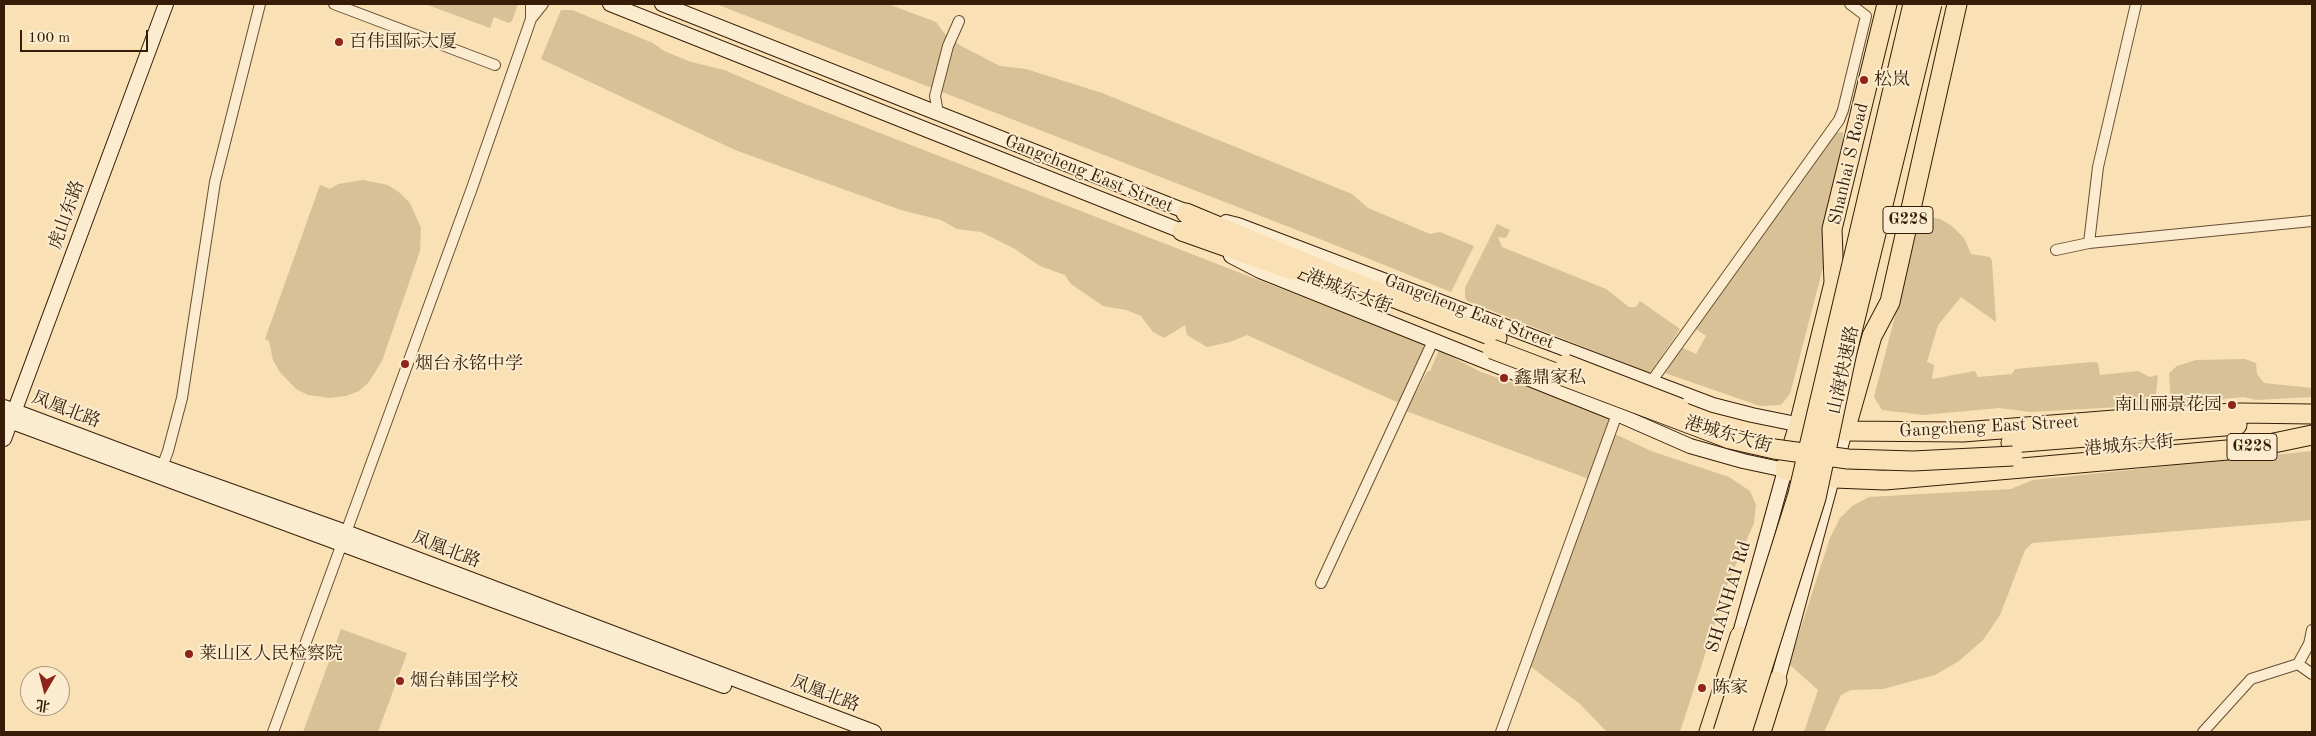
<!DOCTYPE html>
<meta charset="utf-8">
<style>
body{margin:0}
#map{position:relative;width:2316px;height:736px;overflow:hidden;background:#f9e1b5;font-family:"Old Standard TT","Noto Serif SC",serif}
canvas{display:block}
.frame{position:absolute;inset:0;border:5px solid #371d07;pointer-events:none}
.north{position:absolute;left:20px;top:666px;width:50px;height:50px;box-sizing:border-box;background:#fbeccf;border:1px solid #ad997f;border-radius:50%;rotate:188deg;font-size:14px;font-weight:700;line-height:20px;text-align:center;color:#371d07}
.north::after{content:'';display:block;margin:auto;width:18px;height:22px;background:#8f2418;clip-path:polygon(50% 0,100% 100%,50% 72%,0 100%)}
.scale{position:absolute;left:20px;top:30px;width:128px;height:22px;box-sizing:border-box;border:2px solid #371d07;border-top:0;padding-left:6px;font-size:15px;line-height:18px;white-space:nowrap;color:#371d07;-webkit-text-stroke:4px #fbeccf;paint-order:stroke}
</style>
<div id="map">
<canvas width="2316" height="736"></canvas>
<div class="frame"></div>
<div class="north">北</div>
<div class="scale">100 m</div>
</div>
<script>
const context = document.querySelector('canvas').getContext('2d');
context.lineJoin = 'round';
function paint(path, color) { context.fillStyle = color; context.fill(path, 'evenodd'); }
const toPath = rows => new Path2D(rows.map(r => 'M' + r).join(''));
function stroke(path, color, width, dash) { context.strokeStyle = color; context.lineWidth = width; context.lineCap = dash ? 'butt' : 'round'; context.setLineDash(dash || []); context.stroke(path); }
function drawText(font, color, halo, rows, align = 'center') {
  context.font = font + ' "Old Standard TT","Noto Serif SC",serif'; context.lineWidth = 4; context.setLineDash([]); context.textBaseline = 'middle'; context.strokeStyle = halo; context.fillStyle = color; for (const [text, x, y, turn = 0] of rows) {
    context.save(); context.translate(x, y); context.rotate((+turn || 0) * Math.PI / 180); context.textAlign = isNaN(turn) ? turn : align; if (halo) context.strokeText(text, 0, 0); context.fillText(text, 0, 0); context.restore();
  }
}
const green = toPath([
 [425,4,518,4,512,21,509,23,494,17,490,28],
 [716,4,888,4,936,22,947,37,963,47,1000,66,1026,69,1102,93,1352,194,1368,208,1430,234,1440,232,1474,246,1451,292,1325,241],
 [561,10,572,10,653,43,664,51,691,62,724,70,800,102,1426,345,1399,403,1247,335,1230,342,1207,347,1187,335,1185,325,1164,338,1153,332,1141,316,1126,310,1103,306,1071,284,1065,275,1040,266,1015,249,981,232,957,229,941,220,901,210,735,150,541,59],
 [1843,132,1843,148,1824,264,1790,394,1781,405,1760,406,1665,373,1681,347,1696,354,1706,336,1696,329,1834,133],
 [363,180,388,185,400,193,410,203,421,228,420,251,382,361,369,382,359,391,346,396,330,398,308,395,296,389,279,371,273,360,269,341,265,339,320,185,330,189,338,184],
 [1921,216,1940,219,1952,226,1964,238,1971,254,1990,257,1992,261,1996,322,1961,297,1938,325,1927,362,1934,365,1932,379,1975,371,1978,377,2012,374,2015,369,2093,362,2098,363,2100,375,2138,371,2150,377,2158,375,2155,405,2030,412,1999,408,1923,415,1882,410,1874,397],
 [1497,224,1510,230,1506,238,1498,237,1502,247,1606,289,1629,307,1636,307,1640,301,1680,329,1652,371,1648,372,1467,301,1465,297,1465,288],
 [1439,350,1481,372,1519,385,1535,388,1610,418,1589,479,1406,411,1427,372,1430,371],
 [2245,359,2256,363,2257,374,2264,383,2312,388,2312,397,2256,400,2244,397,2214,400,2211,403,2171,408,2169,373,2177,366,2196,360],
 [1615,434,1651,451,1729,477,1750,491,1756,505,1754,523,1729,580,1680,732,1607,732,1580,704,1530,666],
 [2312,451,2312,520,2032,543,2025,550,2000,615,1983,640,1959,661,1935,675,1883,689,1851,690,1841,695,1824,732,1804,732,1818,690,1789,664,1830,538,1840,518,1852,506,1869,497,2011,489,2033,480],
 [341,629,407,653,378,732,303,732]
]);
const street = toPath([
 [334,4,495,65],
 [531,19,531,4],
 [938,113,935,96,948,46,959,21],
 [2089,243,2098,167,2136,4],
 [2056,250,2089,243,2312,221],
 [1651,382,1839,120,1843,110,1866,16,1850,4],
 [162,467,168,451,182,398,215,182,260,4],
 [1321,583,1433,341],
 [2298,664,2312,674],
 [273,732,472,188,531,19,543,4],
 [1501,732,1617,414],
 [2203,732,2251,679,2298,664,2309,644,2312,630]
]);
const secondary = toPath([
 [610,4,1189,234],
 [662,4,1195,215],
 [1226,222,1238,225,1713,405,1752,415,1806,426],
 [1231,256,1260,271,1617,414,1690,446,1743,461,1785,470,1737,644],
 [4,407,169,469,346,532,874,732],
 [4,419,724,686],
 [4,439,166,4],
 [1775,690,1845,431,1838,430]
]);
const highway = toPath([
 [1887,4,1832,229,1834,283,1799,425,1785,470,1834,478,1885,480,2250,448,2312,435],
 [1957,4,1890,302,1872,336,1845,431,1963,432,2165,416,2241,413,2312,414],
 [1186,213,1330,273,1497,338],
 [1182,231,1292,270],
 [2011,443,2237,425],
 [1709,732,1740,636],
 [1761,732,1777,681]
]);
const highwayBridge = toPath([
 [1492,349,1730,439,1774,449,1848,459,1913,461,2013,456],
 [1566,364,1680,408],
 [1723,732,1798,494,1913,4],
 [1742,732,1816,498,1847,352,1932,4]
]);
const markers = [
 [339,42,5,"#8f2418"],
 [1864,80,5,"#8f2418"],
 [405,364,5,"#8f2418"],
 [1504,378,5,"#8f2418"],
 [2232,405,5,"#8f2418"],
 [189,654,5,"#8f2418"],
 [400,681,5,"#8f2418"],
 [1702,688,5,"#8f2418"]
];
const shields = [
 [1908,220,50],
 [2252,447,50]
];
const shieldNames = [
 ["G228",1908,220],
 ["G228",2252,447]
];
const poiNames = [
 ["百伟国际大厦",349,42],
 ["松岚",1874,80],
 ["烟台永铭中学",415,364],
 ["鑫鼎家私",1514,378],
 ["南山丽景花园",2222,405,"right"],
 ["莱山区人民检察院",199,654],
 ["烟台韩国学校",410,681],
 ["陈家",1712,688]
];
const streetNames = [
 ["Shanhai S Road",1849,164,-77],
 ["Gangcheng East Street",1089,174,22],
 ["虎山东路",67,215,-70],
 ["港城东大街",1349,292,21],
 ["Gangcheng East Street",1469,312,21],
 ["山海快速路",1844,370,-78],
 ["凤凰北路",66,410,21],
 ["Gangcheng East Street",1989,427,-3],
 ["港城东大街",1728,435,16],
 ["港城东大街",2129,446,-5],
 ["凤凰北路",446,550,21],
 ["SHANHAI Rd",1729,597,-73],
 ["凤凰北路",825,694,21]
];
paint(green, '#d8c097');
stroke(street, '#684e32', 12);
stroke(secondary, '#371d07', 16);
stroke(highway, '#371d07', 21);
stroke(street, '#fbeccf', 10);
stroke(secondary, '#fbeccf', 14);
stroke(highway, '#f9e1b5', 19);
stroke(highwayBridge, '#371d07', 21, []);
stroke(highwayBridge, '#f9e1b5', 19);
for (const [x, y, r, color] of markers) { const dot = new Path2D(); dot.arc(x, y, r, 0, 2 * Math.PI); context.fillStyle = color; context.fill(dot); stroke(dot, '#fbeccf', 2); }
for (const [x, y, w] of shields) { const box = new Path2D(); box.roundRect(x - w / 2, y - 13.5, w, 27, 4); context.fillStyle = '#fbeccf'; context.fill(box); stroke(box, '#371d07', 1); }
drawText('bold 16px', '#371d07', null, shieldNames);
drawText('18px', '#371d07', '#fbeccf', poiNames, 'left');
drawText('18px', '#371d07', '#fbeccf', streetNames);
</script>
